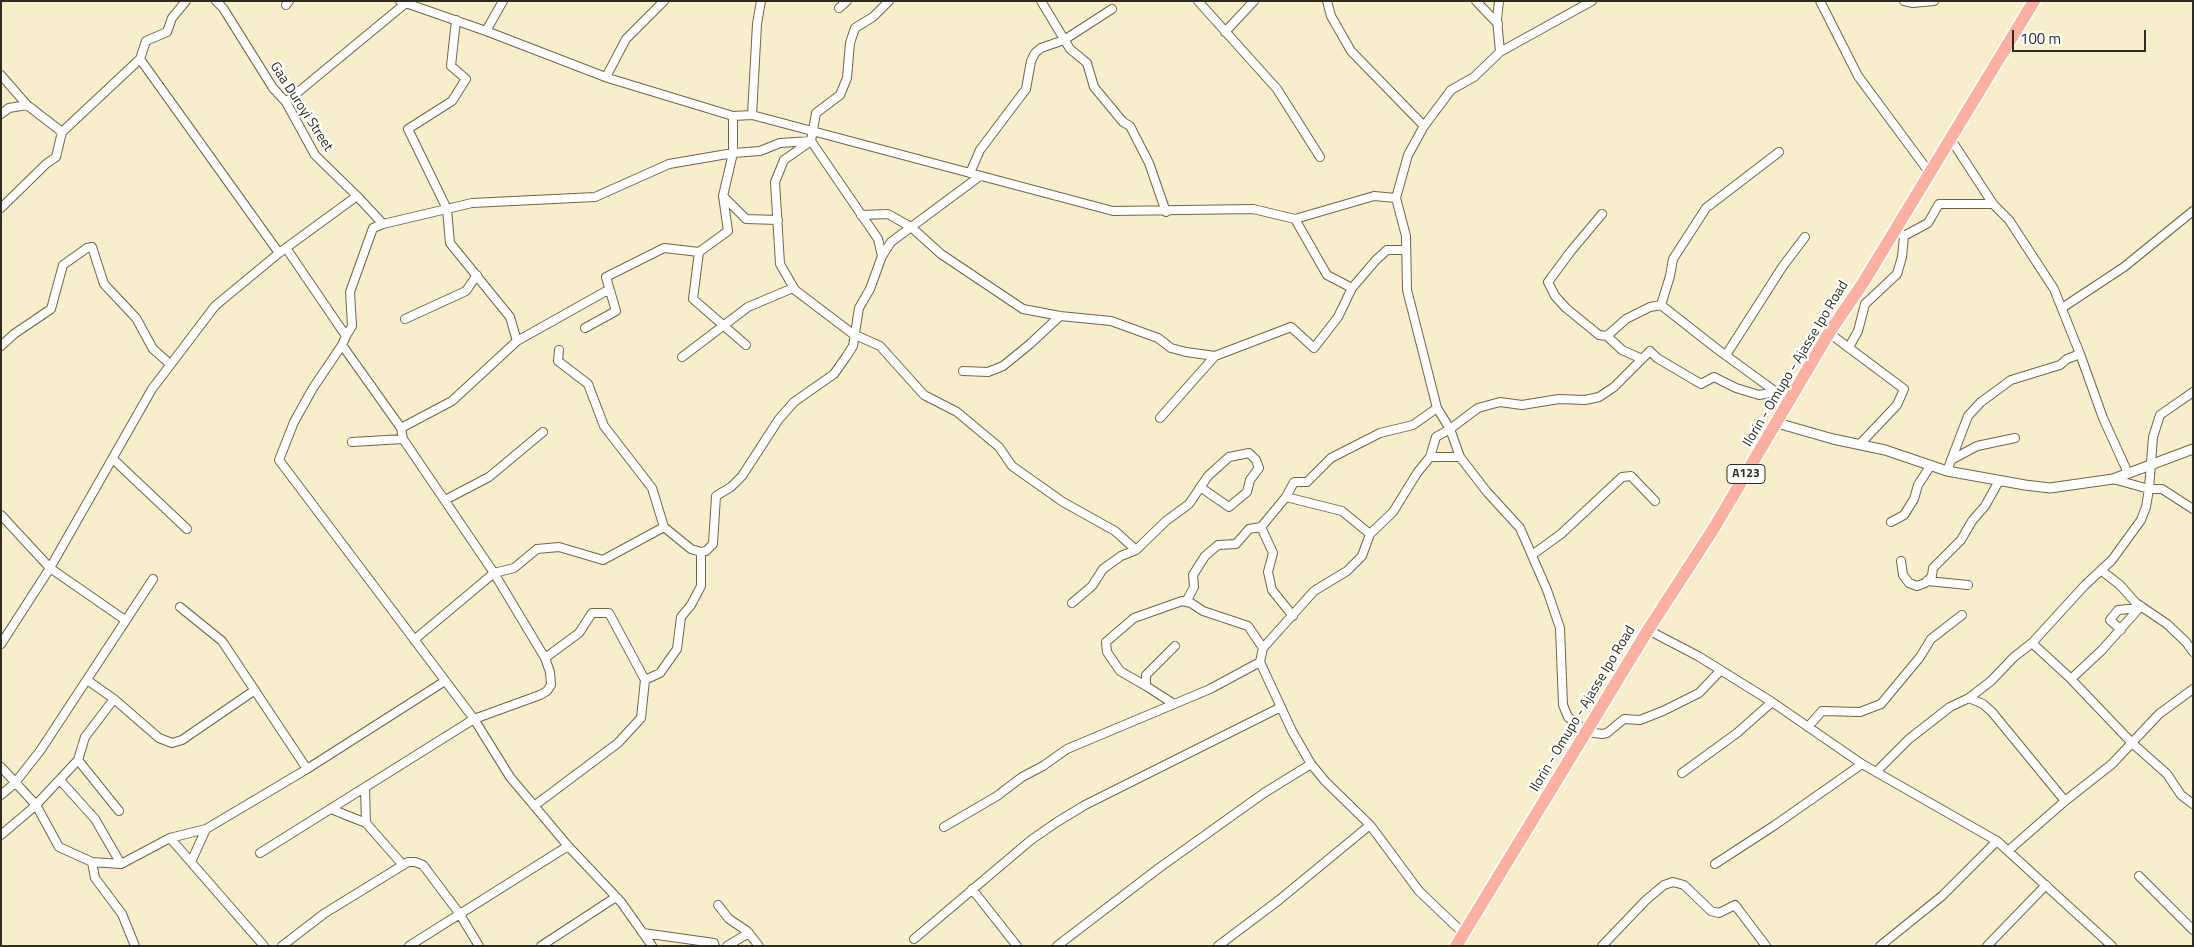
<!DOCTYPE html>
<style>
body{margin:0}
#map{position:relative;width:2194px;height:947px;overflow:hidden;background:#f8eecb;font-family:"Titillium Web",sans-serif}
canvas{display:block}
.frame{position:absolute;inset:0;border:2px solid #2f2b1e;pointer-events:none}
.scale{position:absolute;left:2012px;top:30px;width:134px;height:22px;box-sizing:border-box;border:2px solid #2f2b1e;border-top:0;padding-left:6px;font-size:15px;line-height:18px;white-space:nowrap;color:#2f2b1e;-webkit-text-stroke:4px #fff;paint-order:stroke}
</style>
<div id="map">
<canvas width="2194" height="947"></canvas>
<div class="frame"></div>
<div class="scale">100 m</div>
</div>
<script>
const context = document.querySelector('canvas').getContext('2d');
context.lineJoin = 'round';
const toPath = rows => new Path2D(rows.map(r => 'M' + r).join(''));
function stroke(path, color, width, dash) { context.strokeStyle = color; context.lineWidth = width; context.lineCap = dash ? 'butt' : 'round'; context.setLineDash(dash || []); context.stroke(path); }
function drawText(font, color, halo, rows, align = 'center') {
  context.font = font + ' "Titillium Web",sans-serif'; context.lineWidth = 4.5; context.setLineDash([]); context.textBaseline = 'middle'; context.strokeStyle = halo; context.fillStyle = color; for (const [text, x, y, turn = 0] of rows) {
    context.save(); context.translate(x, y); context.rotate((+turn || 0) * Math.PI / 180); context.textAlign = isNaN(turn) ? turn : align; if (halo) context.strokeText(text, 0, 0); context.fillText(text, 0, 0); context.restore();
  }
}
const minor = toPath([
 [216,1,223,8,273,88,286,102,315,155,357,196],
 [400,1,486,31,608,78,733,116,752,115,1113,211,1253,209,1295,219,1374,196,1396,198],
 [1041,1,1070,49,1087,63,1094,87,1123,122,1130,126,1149,163,1166,212],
 [1198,1,1277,89,1320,157],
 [1327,1,1331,16,1351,51,1424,126],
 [1476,1,1498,24],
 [1499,1,1497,19,1500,52],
 [1592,1,1500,52,1474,77,1451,90,1424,126,1408,155,1396,198,1406,236,1407,290,1437,408,1450,429,1460,457,1487,492,1520,528,1547,590,1560,628,1563,705,1568,717,1587,732,1602,734,1607,733,1624,719,1640,720,1663,711,1699,693,1721,670],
 [1820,1,1858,76,1929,172],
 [1904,1,1913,3,1934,1],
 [286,5,289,1],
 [839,8,847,1],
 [456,20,451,66,466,79,452,101,408,129,447,209,450,243,510,317,517,341],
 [486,31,503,1],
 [1225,32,1254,1],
 [140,59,279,253],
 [1,75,27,105,62,132],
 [606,77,626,39,664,1],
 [286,102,406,3],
 [1,114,9,108,27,105],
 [752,115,757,24,761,1],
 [733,116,733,153,723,196,746,219,778,220],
 [1950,138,1993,204,2009,220,2054,289,2080,354],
 [970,173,980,150,1026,89,1031,61,1035,53,1041,48,1064,40,1112,9],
 [723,196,728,231,699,252,693,299,746,345],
 [1,208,46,164,56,157,62,132,140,59,146,41,167,32,172,18,186,1],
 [1602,214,1571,251,1548,282,1555,296,1566,308,1599,335,1607,336,1622,350,1642,359,1650,351,1657,358,1701,384,1714,377,1736,388,1759,395,1776,392,1789,399],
 [861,215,888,214,911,227,941,254,1023,309,1060,316,1111,321,1158,338,1171,348,1186,352,1215,356,1291,327,1314,348,1338,317,1352,288,1376,260,1387,250,1406,250],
 [1295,219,1327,275,1352,288],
 [1900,233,1904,236,1928,223,1939,204,1993,204],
 [286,248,346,336,342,345,401,428,403,439,352,442],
 [882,256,878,239,811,141,784,160,775,182,780,264,795,290,853,334,880,346,924,395,957,412,999,447,1012,466,1063,502,1115,531,1136,550],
 [1661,305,1670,276,1673,259,1706,208,1779,152],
 [2062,308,2124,267,2193,211],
 [405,319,466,291,477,275],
 [585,328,616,311,606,277,664,248,699,252],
 [1829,333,1904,389,1897,405,1860,444],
 [346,336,352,326,350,292,373,228,383,224],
 [1607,336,1626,319,1650,307,1661,305,1717,349,1776,392],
 [342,345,313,388,294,422,279,460,474,719,510,777,568,846,621,902,652,946],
 [1,346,14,334,51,309,63,265,87,248,92,247,104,284,136,318,153,349,170,364],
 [1849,347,1858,331,1865,304,1897,274,1902,257,1904,236],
 [559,350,558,361,588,384,604,426,652,488,664,527,691,549,701,552],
 [1726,355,1783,266,1805,237],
 [682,357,748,307,793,288],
 [963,371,988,372,1003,366,1030,344,1060,316],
 [1160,418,1215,356],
 [401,428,452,401,517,341,608,290],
 [1430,457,1460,457],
 [113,459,187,529],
 [1951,460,1977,446,2015,438],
 [1947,471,1968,416,1981,402,2011,380,2060,365,2067,359,2080,354,2103,418,2128,473],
 [2113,479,2149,489,2153,437,2160,415,2193,392],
 [1286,497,1294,482,1307,482,1331,458,1380,433,1413,425,1437,408],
 [445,500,489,477,543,432],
 [1,515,50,568,125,620],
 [1891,522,1904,515,1914,499,1918,485,1931,465],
 [1261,527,1273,553,1268,572,1272,590,1293,616],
 [1532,555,1561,534,1622,477,1631,476,1655,501],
 [1901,561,1903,575,1909,583,1917,586,1925,583,1932,576,1933,568,1961,540,1972,521,1985,506,1999,481],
 [2102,571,2120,585,2136,603,2167,624,2186,642,2193,652],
 [1927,581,1968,585],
 [1186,602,1194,587,1193,575,1205,556,1218,545,1236,544,1249,529,1261,527,1286,497,1342,511,1370,534],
 [1072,603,1092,586,1103,569,1121,556,1136,550,1166,521,1189,504,1208,476,1229,457,1249,453,1256,460,1259,468,1250,480,1247,492,1229,507,1200,487],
 [180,607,222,641,307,769],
 [1648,630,1698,656,1772,702,1862,764,1997,841,2112,946],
 [2121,630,2110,620,2118,610,2139,608],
 [414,640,494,573,514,568,537,549,559,547,603,560,664,527],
 [2032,643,2069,677,2132,743,2167,774,2181,795,2193,804],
 [1,644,50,568,152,389,215,306,279,253,357,196,383,224,472,203,595,197,669,164,733,153,760,151,780,143,811,141,816,113,840,95,847,78,850,43,855,28,873,17,889,1],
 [1263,648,1314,591,1347,571,1362,556,1370,534,1393,512,1417,473,1430,457,1436,437,1450,429,1478,408,1500,402,1522,405,1559,399,1585,400,1599,397,1614,387,1642,359],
 [545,658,579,633,592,613,609,613,645,680],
 [2071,679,2102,650,2141,606],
 [87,680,114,699,159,738,172,743,182,740,255,690],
 [1146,686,1120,671,1107,652,1106,642,1134,618,1182,601,1191,603,1203,611,1248,626,1263,648,1260,662,1292,731,1311,764,1325,781,1370,825,1419,891,1463,933],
 [1969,698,1983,704,1992,712,2065,801],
 [1174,704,1146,686,1146,675,1175,646],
 [1808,727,1822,711,1860,712,1881,704,1920,657,1931,639,1962,615],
 [78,760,119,811],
 [1,767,36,805,59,847,92,862,121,864,170,838,264,946],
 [1876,772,1909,739,1950,707,1969,698,1991,681,2014,657,2032,643,2085,585,2112,560,2141,520,2146,507,2149,489,2162,489,2193,509],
 [1682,773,1737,733,1772,702],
 [60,780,95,819,121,864],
 [365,788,366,823,402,864],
 [1,795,14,784,40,751,153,579],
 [534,806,618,743,641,718,645,680,660,673,677,649,681,617,691,605,701,586,701,552,706,551,713,544,716,496,731,487,742,476,779,419,794,402,834,374,846,357,853,346,859,308,870,289,882,256,891,242,980,176],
 [331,809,366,823],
 [944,827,997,796,1022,777,1043,766,1067,749,1210,689,1260,662],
 [1,835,34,807,78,760,85,737,114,699],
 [170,838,206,829,307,769,445,681],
 [2008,851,2065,801,2112,764,2159,714,2193,689],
 [260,853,474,719,540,695,547,691,551,685,550,672,545,658,494,573,403,439],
 [92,862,95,878,122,914,135,946],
 [191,862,206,829],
 [1715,864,1775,825,1862,764],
 [2139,876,2193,930],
 [972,889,1017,946],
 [718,905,729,919,747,931,759,946],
 [643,933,714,943,715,946],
 [914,939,1031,840,1057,822,1085,805,1281,707],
 [282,946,325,913,408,862,415,862,423,865,459,913,479,946],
 [409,946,568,846],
 [541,946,616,897],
 [727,946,749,933],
 [1057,946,1159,868,1264,793,1311,764],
 [1218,946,1279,900,1370,825],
 [1602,946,1646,900,1664,885,1673,882,1684,885,1711,911,1719,913,1735,905,1766,946],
 [1880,946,1942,896,1997,841],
 [1987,946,2046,885]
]);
const tertiary = toPath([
 [1777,423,1833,439,1885,450,1947,471,2025,485,2050,488,2113,479,2193,449]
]);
const trunk = toPath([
 [1456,946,1648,630,1714,528,1829,333,1863,283,2034,1]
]);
const shields = [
 [1746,474,38]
];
const shieldNames = [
 ["A123",1746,474]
];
const streetNames = [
 ["Gaa Duroyi Street",301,107,57],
 ["Ilorin - Omupo - Ajasse Ipo Road",1796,364,-59],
 ["Ilorin - Omupo - Ajasse Ipo Road",1583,709,-59]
];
stroke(minor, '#6f6647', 10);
stroke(tertiary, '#6f6647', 11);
stroke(trunk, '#fff', 15);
stroke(minor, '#fff', 8);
stroke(tertiary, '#fff', 9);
stroke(trunk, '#fcb0a2', 12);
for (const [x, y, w] of shields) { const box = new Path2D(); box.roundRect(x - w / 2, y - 9.5, w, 19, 4); context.fillStyle = '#fff'; context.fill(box); stroke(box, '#2f2b1e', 1); }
drawText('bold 12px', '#2f2b1e', null, shieldNames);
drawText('14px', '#2f2b1e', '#fff', streetNames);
</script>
